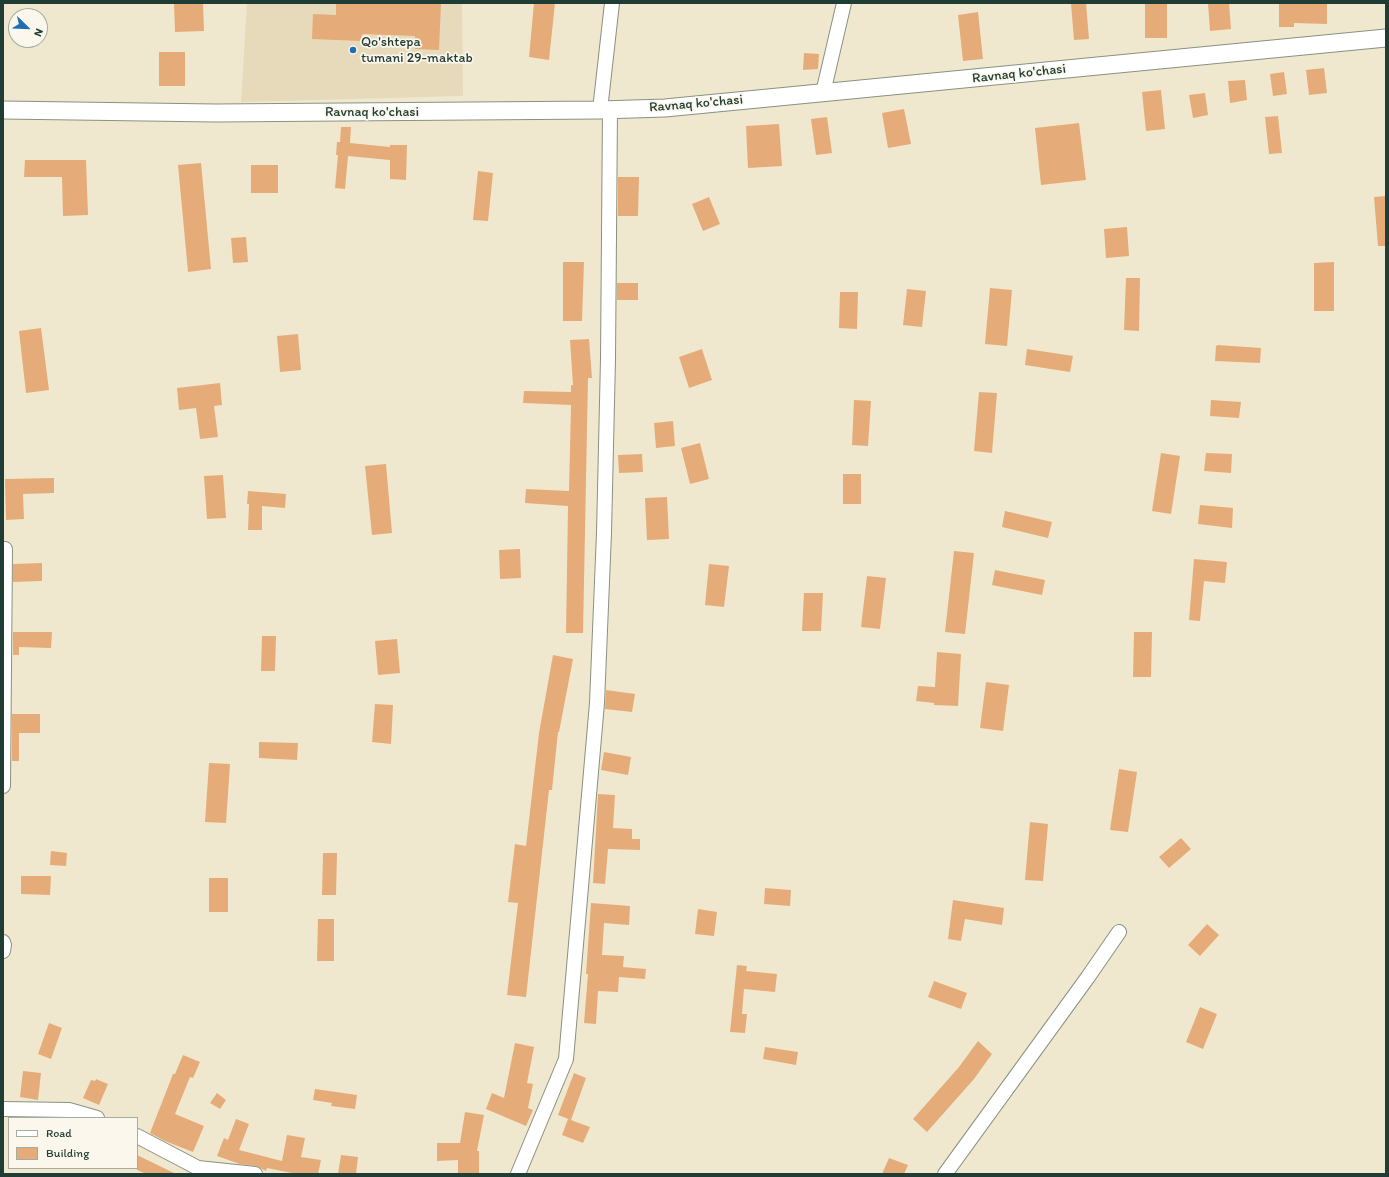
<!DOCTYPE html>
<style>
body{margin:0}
#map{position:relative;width:1389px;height:1177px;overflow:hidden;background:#f0e8ce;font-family:Itim,sans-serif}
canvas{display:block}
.frame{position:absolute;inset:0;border:4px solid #1f3d34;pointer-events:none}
.legend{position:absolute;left:8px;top:1117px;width:130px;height:52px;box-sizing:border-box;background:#fbf7ec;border:1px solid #a3ada2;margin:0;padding:5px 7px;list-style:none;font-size:12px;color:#1f3d34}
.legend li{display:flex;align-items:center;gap:8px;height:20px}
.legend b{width:20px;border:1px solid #a3ada2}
.north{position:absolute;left:8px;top:8px;width:40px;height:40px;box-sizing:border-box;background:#fbf7ec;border:1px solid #a3ada2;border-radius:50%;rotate:113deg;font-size:11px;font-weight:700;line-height:16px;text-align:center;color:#1f3d34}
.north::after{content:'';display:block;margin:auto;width:14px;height:18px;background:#1f6fb2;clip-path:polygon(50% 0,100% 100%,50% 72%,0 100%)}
</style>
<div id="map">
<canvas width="1389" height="1177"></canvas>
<div class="frame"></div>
<ul class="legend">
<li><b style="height:5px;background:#fff"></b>Road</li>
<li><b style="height:11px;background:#e5ac79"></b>Building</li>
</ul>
<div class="north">N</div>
</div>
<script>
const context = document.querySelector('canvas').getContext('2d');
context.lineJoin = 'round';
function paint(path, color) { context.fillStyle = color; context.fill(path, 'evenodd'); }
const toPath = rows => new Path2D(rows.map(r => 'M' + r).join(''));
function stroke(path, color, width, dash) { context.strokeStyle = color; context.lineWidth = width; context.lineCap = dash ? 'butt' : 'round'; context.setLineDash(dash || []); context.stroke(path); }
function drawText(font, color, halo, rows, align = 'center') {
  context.font = font + ' Itim,sans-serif'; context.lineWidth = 3.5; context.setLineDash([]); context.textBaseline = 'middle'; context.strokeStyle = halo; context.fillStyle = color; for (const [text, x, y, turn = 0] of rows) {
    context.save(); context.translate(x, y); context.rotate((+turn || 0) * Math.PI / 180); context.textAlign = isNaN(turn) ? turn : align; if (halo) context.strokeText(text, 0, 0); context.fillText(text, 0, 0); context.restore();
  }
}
const built = toPath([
 [247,3,462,3,463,96,241,102]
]);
const building = toPath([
 [174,3,203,3,204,31,175,32],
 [336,3,441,3,439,50,415,49,415,36,362,34,361,41,312,39,313,14,336,15],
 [534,3,555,3,549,60,529,57],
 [1086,3,1089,39,1074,40,1071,4],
 [1145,3,1167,3,1167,38,1145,38],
 [1208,3,1229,3,1231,29,1210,31],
 [1279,3,1327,3,1327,24,1294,23,1294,27,1279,27],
 [978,12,983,59,963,61,958,15],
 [159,52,185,52,185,86,159,86],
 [804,53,819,54,818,69,803,70],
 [1324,68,1327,93,1309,95,1306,70],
 [1284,72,1287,94,1273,96,1270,74],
 [1245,80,1247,100,1230,103,1228,81],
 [1161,90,1165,129,1146,131,1142,92],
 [1205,93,1208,115,1193,118,1189,95],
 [904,109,911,144,888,148,882,113],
 [1278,116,1282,153,1269,154,1265,117],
 [827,117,832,153,816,155,811,119],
 [1079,123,1086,180,1041,185,1035,128],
 [779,124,782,166,748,168,746,126],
 [341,127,351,127,350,143,390,147,390,145,407,145,406,180,390,179,390,160,348,156,345,189,335,188,338,155,336,155,337,142,340,142],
 [25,160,86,160,88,215,63,216,62,177,24,177],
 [201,163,211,269,188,272,178,165],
 [251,165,278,165,278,193,251,193],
 [478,171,493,173,488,221,473,220],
 [618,177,639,177,638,216,618,216],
 [1386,196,1386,246,1378,246,1374,197],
 [709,197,720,224,703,231,692,204],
 [1127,227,1129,256,1106,258,1104,229],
 [246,237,248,262,233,263,231,238],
 [563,262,584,262,582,321,563,321],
 [1334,262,1334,311,1314,311,1314,263],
 [1126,278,1140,278,1139,331,1124,330],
 [617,283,638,283,638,300,617,300],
 [990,288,1012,290,1007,346,985,344],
 [907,289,926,291,922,327,903,325],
 [840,292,858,292,857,329,839,328],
 [41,328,49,390,26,393,19,331],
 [298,334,301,370,280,372,277,336],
 [589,339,592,378,588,378,583,633,566,633,568,506,525,503,526,489,569,491,571,405,523,403,524,391,571,392,571,385,573,385,570,340],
 [1218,345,1261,348,1260,363,1215,361,1216,346],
 [702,349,712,380,689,388,679,357],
 [1027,349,1073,356,1070,372,1025,365],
 [220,383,222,405,214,406,218,437,200,439,196,408,179,410,177,388],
 [979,392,997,393,992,453,974,451],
 [854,400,871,401,868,446,852,445],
 [1211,400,1241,402,1239,418,1210,416],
 [673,421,675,446,656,448,654,423],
 [700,443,709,479,690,484,681,448],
 [1161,453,1180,456,1171,514,1152,511],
 [1206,453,1232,454,1231,473,1204,471],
 [642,454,643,472,619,473,618,455],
 [386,464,392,533,372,535,365,466],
 [843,474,861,474,861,504,843,504],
 [223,475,226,518,207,519,204,476],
 [54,478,54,493,23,494,24,519,6,520,5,479],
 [248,491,286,494,285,508,262,506,262,530,248,530,249,504,247,504],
 [667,497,669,539,647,540,645,498],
 [1200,505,1233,508,1232,528,1198,524],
 [1005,511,1052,522,1048,538,1002,527],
 [520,549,521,578,500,579,499,550],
 [954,551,974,553,965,634,945,632],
 [1194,559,1227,562,1225,583,1204,581,1200,621,1189,620],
 [42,563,42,581,13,582,13,564],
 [709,564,729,566,724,607,705,605],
 [995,570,1045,580,1042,595,992,585],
 [867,576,886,578,880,629,861,627],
 [804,593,823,593,821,631,802,631],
 [13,632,52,632,51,648,19,647,19,655,13,655],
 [1134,632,1152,632,1151,677,1133,677],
 [262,636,276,636,275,671,261,671],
 [397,639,400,673,378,675,375,641],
 [937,652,961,654,958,706,934,705,934,703,916,701,918,686,935,687],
 [553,655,573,659,559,732,558,732,552,790,549,790,526,997,507,995,518,903,508,902,515,844,526,846,539,733],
 [986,682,1009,685,1003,731,980,728],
 [606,690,635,694,632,712,605,709],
 [375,704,393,705,391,744,372,742],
 [12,714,40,714,40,733,19,733,19,761,12,761],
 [259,742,298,743,297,760,259,758],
 [604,752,631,757,628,775,601,770],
 [209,763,230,764,226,823,205,822],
 [1119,769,1137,772,1128,832,1110,830],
 [598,794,615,795,613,828,632,829,632,839,640,839,640,850,608,849,605,884,593,883],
 [1030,822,1048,824,1043,881,1025,880],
 [1181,838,1191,849,1169,868,1159,857],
 [51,851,67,853,66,866,50,865],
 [323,853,337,853,336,895,322,895],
 [21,876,51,876,50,895,21,894],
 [209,878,228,878,228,912,209,912],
 [765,888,791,890,790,906,764,904],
 [953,900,1004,908,1002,925,965,919,961,941,948,939],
 [591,903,630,906,629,925,604,923,602,955,624,956,623,967,646,969,645,979,619,977,618,992,598,991,596,1024,584,1023,588,974,586,974],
 [698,909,717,912,714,936,695,934],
 [318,919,334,919,334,961,317,961],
 [1207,924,1219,935,1200,956,1188,945],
 [737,965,747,966,746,971,777,974,775,992,744,989,742,1014,747,1014,745,1033,730,1032],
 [934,981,967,993,961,1009,928,997],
 [1200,1007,1217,1014,1203,1049,1186,1042],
 [49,1023,62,1028,51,1059,38,1054],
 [978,1041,992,1054,974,1079,927,1132,913,1119,959,1067],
 [515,1043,534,1047,527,1083,533,1084,528,1108,533,1110,526,1126,486,1109,492,1093,504,1098],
 [765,1047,798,1052,796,1065,763,1059],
 [183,1055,200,1062,193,1078,190,1077,175,1114,204,1126,193,1152,165,1141,150,1133,173,1074,175,1074],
 [23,1071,41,1073,38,1100,20,1097],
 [574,1073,586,1078,571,1120,558,1115],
 [96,1079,108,1084,99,1105,83,1098,91,1080,95,1081],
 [315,1089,357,1095,355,1109,331,1106,332,1103,313,1100],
 [217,1093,226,1100,220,1109,210,1103],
 [465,1112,484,1115,477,1151,479,1151,479,1174,458,1174,458,1160,437,1161,437,1143,460,1143],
 [236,1119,249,1124,239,1150,282,1161,287,1135,305,1138,301,1157,321,1160,318,1174,297,1174,267,1168,266,1171,256,1166,240,1164,217,1156,224,1138,228,1140],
 [568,1119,590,1127,583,1143,562,1135],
 [137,1155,176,1174,146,1174,137,1170],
 [341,1155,358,1157,356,1174,338,1174],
 [889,1158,908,1165,904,1174,882,1174]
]);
const minor = toPath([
 [823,93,844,3],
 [600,110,612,3],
 [3,786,5,549],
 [3,942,4,945,3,951],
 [3,1109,69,1110,97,1118],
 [137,1136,198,1168,255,1174],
 [518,1174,566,1059,597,703,604,533,608,359,610,110],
 [945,1174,1088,977,1119,932]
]);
const tertiary = toPath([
 [3,110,216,113,600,110,665,108,1386,38]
]);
const markers = [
 [353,50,4,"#1f6fb2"]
];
const poiNames = [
 ["Qo'shtepa",361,42],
 ["tumani 29-maktab",361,58]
];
const streetNames = [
 ["Ravnaq ko'chasi",1019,74,-6],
 ["Ravnaq ko'chasi",696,104,-5],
 ["Ravnaq ko'chasi",372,112]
];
paint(built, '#e6daba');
paint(building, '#e5ac79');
stroke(minor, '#889281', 16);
stroke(tertiary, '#889281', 19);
stroke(minor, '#fff', 14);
stroke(tertiary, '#fff', 17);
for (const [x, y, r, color] of markers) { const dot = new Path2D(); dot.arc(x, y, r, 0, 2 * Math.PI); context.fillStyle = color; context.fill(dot); stroke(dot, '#fbf7ec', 1.5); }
drawText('14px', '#1f3d34', '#fbf7ec', poiNames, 'left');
drawText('14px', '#1f3d34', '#fbf7ec', streetNames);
</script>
